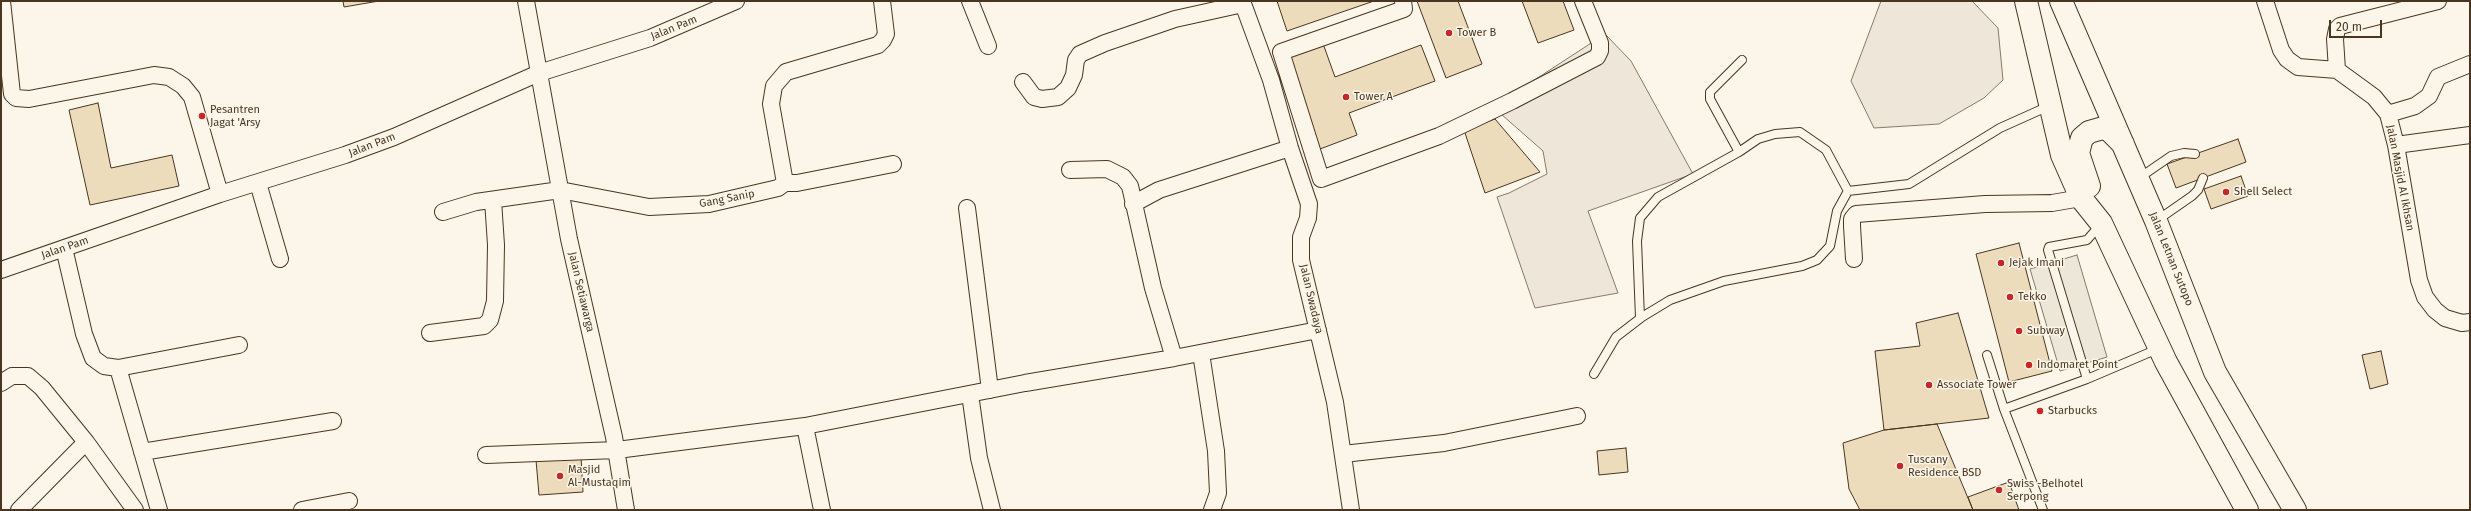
<!DOCTYPE html>
<style>
body{margin:0}
#map{position:relative;width:2471px;height:511px;overflow:hidden;background:#fbf6e9;font-family:"Fira Sans",sans-serif}
canvas{display:block}
.frame{position:absolute;inset:0;border:2px solid #4a3520;pointer-events:none}
.scale{position:absolute;left:2329px;top:20px;width:53px;height:18px;box-sizing:border-box;border:2px solid #4a3520;border-top:0;padding-left:5px;font-size:12px;line-height:14px;white-space:nowrap;color:#4a3520;-webkit-text-stroke:3px #fbf6e9;paint-order:stroke}
</style>
<div id="map">
<canvas width="2471" height="511"></canvas>
<div class="frame"></div>
<div class="scale">20 m</div>
</div>
<script>
const context = document.querySelector('canvas').getContext('2d');
context.lineJoin = 'round';
function paint(path, color) { context.fillStyle = color; context.fill(path, 'evenodd'); }
const toPath = rows => new Path2D(rows.map(r => 'M' + r).join(''));
function stroke(path, color, width, dash) { context.strokeStyle = color; context.lineWidth = width; context.lineCap = dash ? 'butt' : 'round'; context.setLineDash(dash || []); context.stroke(path); }
function drawText(font, color, halo, rows, align = 'center') {
  context.font = font + ' "Fira Sans",sans-serif'; context.lineWidth = 3; context.setLineDash([]); context.textBaseline = 'middle'; context.strokeStyle = halo; context.fillStyle = color; for (const [text, x, y, turn = 0] of rows) {
    context.save(); context.translate(x, y); context.rotate((+turn || 0) * Math.PI / 180); context.textAlign = isNaN(turn) ? turn : align; if (halo) context.strokeText(text, 0, 0); context.fillText(text, 0, 0); context.restore();
  }
}
const green = toPath([
 [1881,1,1972,1,1998,28,2003,80,1984,98,1939,124,1874,128,1851,81,1881,1],
 [1605,34,1631,61,1693,174,1588,211,1618,293,1535,308,1497,197,1509,193,1547,174,1543,151,1493,107,1605,34]
]);
const parking = toPath([
 [2077,255,2107,357,2060,371,2030,269,2077,255]
]);
const building = toPath([
 [343,1,379,1,344,7,343,1],
 [1277,1,1374,1,1287,31,1277,1],
 [1417,1,1458,1,1482,64,1446,78,1417,1],
 [1522,1,1563,1,1574,30,1538,43,1522,1],
 [1321,38,1335,77,1421,45,1435,81,1349,113,1357,135,1320,149,1283,52,1321,38],
 [98,103,111,168,172,155,179,186,90,205,69,110,98,103],
 [1495,119,1540,172,1485,193,1464,130,1495,119],
 [2238,139,2246,162,2176,188,2167,164,2238,139],
 [2241,176,2248,196,2211,209,2204,189,2241,176],
 [2019,243,2052,371,2009,382,1976,254,2019,243],
 [1958,313,1989,418,1884,430,1875,351,1920,346,1916,323,1958,313],
 [2381,351,2388,384,2370,389,2362,355,2381,351],
 [1937,424,1973,510,1860,510,1849,489,1843,443,1884,430,1937,424],
 [1626,448,1628,472,1599,475,1597,451,1626,448],
 [581,456,583,492,539,495,536,460,581,456],
 [2009,482,2019,510,1973,510,1968,497,2009,482]
]);
const service = toPath([
 [1739,152,1710,99,1710,92,1742,60],
 [2139,178,2171,156,2184,153,2195,154],
 [2156,221,2192,196,2198,190,2203,178],
 [1640,318,1637,241,1640,218,1658,197,1739,152,1758,139,1775,134,1800,132,1826,150,1848,191],
 [1987,355,2004,409,2043,510],
 [1594,374,1616,337,1642,317,1670,300,1724,281,1802,266,1817,260,1830,246,1837,211,1848,191,1909,184,2000,128,2049,106],
 [2087,379,2048,250,2049,247,2087,240,2100,225],
 [2004,409,2087,379,2160,348]
]);
const minor = toPath([
 [2,1,12,94,16,98,29,99,154,75,169,77,183,86,192,97,220,194],
 [526,1,569,239,614,437,626,510],
 [970,1,988,46],
 [1242,1,1271,80,1290,148,1309,204,1308,218,1301,237,1301,260,1335,402,1351,510],
 [1403,1,1404,9,1281,52,1321,179,1439,136,1512,101,1597,57,1600,51,1600,43,1583,1],
 [2265,1,2281,50,2287,59,2298,67,2337,70,2374,97,2388,114,2396,145,2419,280,2425,297,2435,310,2445,318,2462,323,2470,322],
 [2337,70,2335,39,2337,29,2340,26,2438,1],
 [1023,82,1034,97,1042,99,1058,97,1068,88,1074,75,1076,60,1080,54,1105,43,1175,19,1243,4],
 [2388,114,2415,106,2429,96,2438,77,2470,64],
 [2396,145,2470,135],
 [1070,170,1107,169,1123,177,1130,186,1153,288,1174,358],
 [258,183,280,259],
 [785,183,771,104,774,86,786,72,878,45,883,40,886,34,882,1],
 [1133,204,1159,190,1290,148],
 [967,208,990,390],
 [443,212,476,202,560,190,649,207,709,204,778,188,785,183,797,183,893,164],
 [64,248,84,334,93,358,104,366,118,368,239,345],
 [1854,259,1852,226,1852,219,1856,214,1985,204,2052,203,2081,198],
 [1,270,220,194,345,155,394,137,539,73,650,38,736,1],
 [430,333,484,326,490,320,495,301,496,245,493,200],
 [1201,353,1216,451,1218,493,1212,510],
 [118,368,159,510],
 [1,383,12,376,28,376,42,388,86,442,135,510],
 [970,394,979,458,992,510],
 [805,426,822,510],
 [142,452,333,421],
 [1343,454,1444,443,1577,416],
 [486,455,617,450,805,426,1025,383,1174,358,1318,330],
 [19,510,86,442],
 [302,510,349,501]
]);
const primary = toPath([
 [2026,1,2062,155,2081,198,2101,223,2166,362,2247,510],
 [2061,1,2156,221,2215,372,2295,510],
 [2089,186,2078,153,2082,138,2089,132,2103,128,2110,131,2123,144]
]);
const markers = [
 [1449,33,4,"#c62828"],
 [1346,97,4,"#c62828"],
 [202,116,4,"#c62828"],
 [2226,192,4,"#c62828"],
 [2001,263,4,"#c62828"],
 [2010,297,4,"#c62828"],
 [2019,331,4,"#c62828"],
 [2029,365,4,"#c62828"],
 [1929,385,4,"#c62828"],
 [2040,411,4,"#c62828"],
 [1900,466,4,"#c62828"],
 [560,476,4,"#c62828"],
 [1999,490,4,"#c62828"]
];
const streetNames = [
 ["Jalan Pam",674,28,-22],
 ["Jalan Pam",372,145,-21],
 ["Jalan Masjid Al Ikhsan",2400,178,79],
 ["Gang Sanip",727,199,-11],
 ["Jalan Pam",65,248,-19],
 ["Jalan Letnan Sutopo",2171,259,68],
 ["Jalan Setiawarga",581,292,77],
 ["Jalan Swadaya",1311,299,77]
];
const poiNames = [
 ["Tower B",1457,33],
 ["Tower A",1354,97],
 ["Pesantren",210,110],
 ["Jagat 'Arsy",210,123],
 ["Shell Select",2234,192],
 ["Jejak Imani",2009,263],
 ["Tekko",2018,297],
 ["Subway",2027,331],
 ["Indomaret Point",2037,365],
 ["Associate Tower",1937,385],
 ["Starbucks",2048,411],
 ["Tuscany",1908,460],
 ["Residence BSD",1908,473],
 ["Masjid",568,470],
 ["Al-Mustaqim",568,483],
 ["Swiss -Belhotel",2007,484],
 ["Serpong",2007,497]
];
paint(green, '#ede6d9');
stroke(green, '#887966', 1);
paint(parking, '#ede7d9');
stroke(parking, '#887966', 1);
paint(building, '#ecdcbc');
stroke(building, '#4a3520', 1);
stroke(service, '#4a3520', 10);
stroke(minor, '#4a3520', 18);
stroke(primary, '#4a3520', 24);
stroke(service, '#fbf6e9', 8);
stroke(minor, '#fbf6e9', 16);
stroke(primary, '#fbf6e9', 22);
for (const [x, y, r, color] of markers) { const dot = new Path2D(); dot.arc(x, y, r, 0, 2 * Math.PI); context.fillStyle = color; context.fill(dot); stroke(dot, '#fbf6e9', 1.5); }
drawText('11px', '#4a3520', '#fbf6e9', streetNames);
drawText('11px', '#4a3520', '#fbf6e9', poiNames, 'left');
</script>
